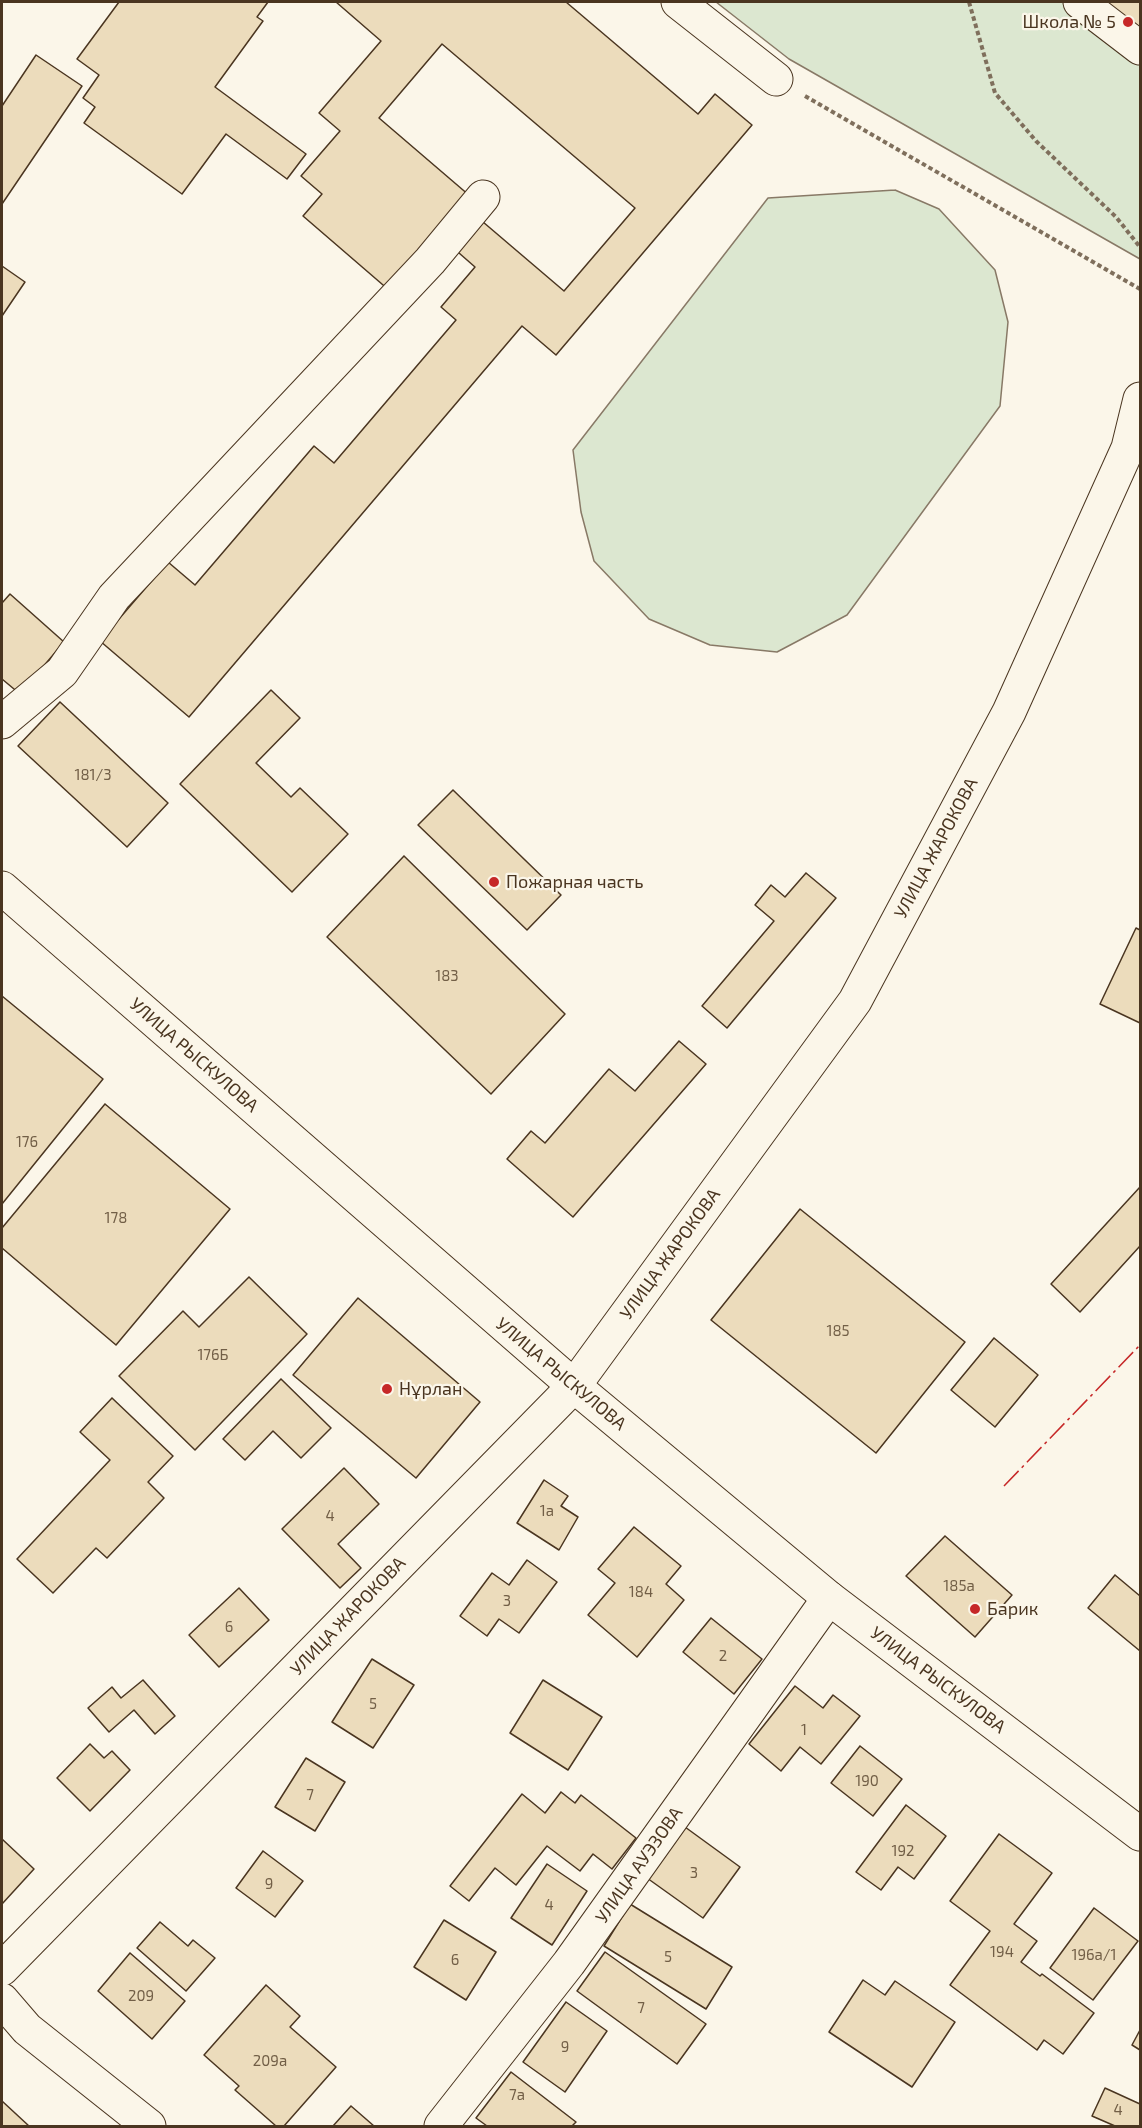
<!DOCTYPE html>
<meta charset="utf-8">
<style>
body{margin:0}
#map{position:relative;width:1142px;height:2128px;overflow:hidden;background:#fbf6e9;font-family:"Exo 2",sans-serif}
canvas{display:block}
.frame{position:absolute;inset:0;border:3px solid #4a3520;pointer-events:none}
</style>
<div id="map">
<canvas width="1142" height="2128"></canvas>
<div class="frame"></div>
</div>
<script>
const context = document.querySelector('canvas').getContext('2d');
context.lineJoin = 'round';
function paint(path, color) { context.fillStyle = color; context.fill(path, 'evenodd'); }
const toPath = rows => new Path2D(rows.map(r => 'M' + r).join(''));
function stroke(path, color, width, dash) { context.strokeStyle = color; context.lineWidth = width; context.lineCap = dash ? 'butt' : 'round'; context.setLineDash(dash || []); context.stroke(path); }
function drawText(font, color, halo, rows, align = 'center') {
  context.font = font + ' "Exo 2",sans-serif'; context.lineWidth = 4.5; context.setLineDash([]); context.textBaseline = 'middle'; context.strokeStyle = halo; context.fillStyle = color; for (const [text, x, y, turn = 0] of rows) {
    context.save(); context.translate(x, y); context.rotate((+turn || 0) * Math.PI / 180); context.textAlign = isNaN(turn) ? turn : align; if (halo) context.strokeText(text, 0, 0); context.fillText(text, 0, 0); context.restore();
  }
}
const green = toPath([
 [716,2,1104,2,1140,27,1140,259,789,59,716,2],
 [895,190,939,209,995,270,1008,322,1000,406,847,615,777,652,710,645,649,619,594,561,581,512,573,450,768,198,895,190]
]);
const building = toPath([
 [119,2,268,2,257,17,263,21,215,87,306,154,287,179,226,134,182,194,84,123,95,107,83,98,99,75,77,59,119,2],
 [336,2,566,2,698,114,715,94,752,125,556,355,522,326,189,717,100,641,168,562,195,585,314,446,334,463,456,320,441,307,475,267,451,246,476,216,564,291,635,208,442,44,379,118,470,196,390,291,303,216,322,194,301,176,340,131,319,113,381,41,336,2],
 [1090,2,1140,2,1140,43,1090,2],
 [36,55,82,86,2,204,2,106,36,55],
 [2,266,25,282,2,316,2,266],
 [10,594,64,642,20,694,2,679,2,603,10,594],
 [271,690,300,718,256,763,291,797,300,788,348,834,292,892,180,784,271,690],
 [60,702,168,803,127,847,18,746,60,702],
 [453,790,561,895,527,930,418,825,453,790],
 [404,856,565,1014,491,1094,327,937,404,856],
 [806,873,836,898,727,1028,702,1006,774,921,755,905,771,885,785,897,806,873],
 [1136,928,1140,930,1140,1023,1100,1004,1136,928],
 [2,996,103,1079,2,1204,2,996],
 [679,1041,706,1064,573,1217,507,1159,531,1131,545,1143,609,1069,635,1091,679,1041],
 [105,1104,230,1209,116,1345,2,1248,2,1228,105,1104],
 [1140,1187,1140,1246,1080,1312,1051,1284,1140,1187],
 [800,1209,965,1342,876,1453,711,1320,800,1209],
 [249,1277,307,1334,195,1450,119,1376,183,1311,199,1327,249,1277],
 [358,1298,480,1402,416,1478,293,1375,358,1298],
 [994,1338,1038,1375,995,1427,951,1390,994,1338],
 [281,1379,331,1428,301,1458,273,1431,245,1460,223,1439,281,1379],
 [112,1398,173,1456,148,1482,164,1498,107,1558,96,1548,53,1593,17,1559,110,1460,80,1432,112,1398],
 [344,1468,379,1504,338,1544,361,1568,340,1588,282,1529,344,1468],
 [544,1480,568,1496,561,1506,578,1517,559,1550,517,1523,544,1480],
 [634,1527,681,1566,666,1584,684,1600,637,1657,588,1615,615,1583,598,1569,634,1527],
 [945,1536,1012,1595,975,1637,906,1576,945,1536],
 [527,1560,557,1582,519,1633,499,1619,487,1636,460,1616,492,1573,509,1585,527,1560],
 [1115,1575,1140,1596,1140,1651,1088,1608,1115,1575],
 [239,1588,269,1620,219,1667,189,1635,239,1588],
 [711,1618,762,1659,734,1694,683,1652,711,1618],
 [372,1659,414,1685,373,1748,332,1722,372,1659],
 [143,1680,175,1716,155,1734,134,1710,109,1732,88,1708,112,1687,121,1698,143,1680],
 [543,1680,602,1717,568,1770,510,1733,543,1680],
 [795,1686,823,1708,833,1695,860,1716,821,1764,800,1747,781,1771,749,1744,795,1686],
 [90,1744,104,1758,112,1751,130,1770,90,1811,57,1778,90,1744],
 [860,1746,902,1779,873,1816,831,1783,860,1746],
 [306,1758,345,1782,315,1831,275,1807,306,1758],
 [561,1792,575,1803,581,1795,636,1838,612,1869,593,1854,580,1871,547,1846,516,1885,495,1868,469,1901,450,1886,522,1794,545,1813,561,1792],
 [906,1805,946,1836,914,1879,898,1867,881,1890,856,1872,906,1805],
 [685,1827,740,1867,703,1918,647,1878,685,1827],
 [999,1834,1052,1873,1014,1924,1037,1941,1021,1962,1040,1976,1042,1974,1094,2013,1063,2054,1044,2040,1037,2050,950,1985,990,1931,950,1901,999,1834],
 [2,1839,34,1869,2,1904,2,1839],
 [263,1851,303,1881,275,1917,236,1888,263,1851],
 [547,1864,587,1891,552,1945,511,1918,547,1864],
 [630,1904,732,1967,706,2009,604,1946,630,1904],
 [1094,1908,1138,1941,1093,2000,1050,1968,1094,1908],
 [444,1920,496,1952,466,2000,414,1967,444,1920],
 [160,1922,188,1946,193,1940,215,1958,186,1991,137,1948,160,1922],
 [605,1952,706,2024,677,2064,577,1991,605,1952],
 [130,1953,185,2001,152,2039,98,1991,130,1953],
 [863,1980,885,1995,895,1981,955,2022,912,2087,829,2032,863,1980],
 [266,1985,300,2016,290,2027,336,2067,284,2126,276,2126,235,2090,239,2086,204,2055,266,1985],
 [566,2002,607,2031,565,2092,523,2062,566,2002],
 [1140,2030,1140,2050,1132,2045,1140,2030],
 [511,2072,576,2122,572,2126,487,2126,476,2118,511,2072],
 [1105,2088,1140,2104,1140,2126,1115,2126,1092,2116,1105,2088],
 [2,2101,29,2126,2,2126,2,2101],
 [351,2106,374,2126,333,2126,351,2106]
]);
const path = toPath([
 [969,2,995,93,1036,141,1116,217,1140,247],
 [805,96,1140,289]
]);
const minor = toPath([
 [678,2,776,79],
 [1080,2,1140,48],
 [2,722,62,672,114,597,430,261,483,197],
 [2,1969,574,1386,855,1001,1009,712,1128,448,1140,399],
 [2,2000,27,2029,149,2126],
 [441,2126,569,1963,829,1598]
]);
const major = toPath([
 [2,888,574,1386,829,1598,1140,1834]
]);
const power = toPath([
 [1004,1486,1140,1345]
]);
const markers = [
 [1128,22,6,"#c62828"],
 [494,882,6,"#c62828"],
 [387,1389,6,"#c62828"],
 [975,1609,6,"#c62828"]
];
const numberNames = [
 ["181/3",93,775],
 ["183",447,976],
 ["176",27,1142],
 ["178",116,1218],
 ["185",838,1331],
 ["176Б",213,1355],
 ["1а",547,1511],
 ["4",330,1516],
 ["185а",959,1586],
 ["184",641,1592],
 ["3",507,1601],
 ["6",229,1627],
 ["2",723,1656],
 ["5",373,1704],
 ["1",804,1730],
 ["190",867,1781],
 ["7",310,1795],
 ["192",903,1851],
 ["3",694,1873],
 ["9",269,1884],
 ["4",549,1905],
 ["194",1002,1952],
 ["196а/1",1094,1955],
 ["5",668,1957],
 ["6",455,1960],
 ["209",141,1996],
 ["7",641,2008],
 ["9",565,2047],
 ["209а",270,2061],
 ["7а",517,2095],
 ["4",1118,2110]
];
const poiNames = [
 ["Школа № 5",1116,22,"right"],
 ["Пожарная часть",506,882],
 ["Нұрлан",399,1389],
 ["Барик",987,1609]
];
const streetNames = [
 ["УЛИЦА ЖАРОКОВА",936,848,-62],
 ["УЛИЦА РЫСКУЛОВА",194,1055,41],
 ["УЛИЦА ЖАРОКОВА",670,1254,-54],
 ["УЛИЦА РЫСКУЛОВА",561,1374,40],
 ["УЛИЦА ЖАРОКОВА",348,1616,-46],
 ["УЛИЦА РЫСКУЛОВА",938,1680,37],
 ["УЛИЦА АУЭЗОВА",639,1865,-55]
];
paint(green, '#dce7d0');
stroke(green, '#887966', 1.5);
paint(building, '#ecdcbc');
stroke(building, '#4a3520', 1.5);
stroke(minor, '#4a3520', 35);
stroke(major, '#4a3520', 35);
stroke(path, '#7f6f5c', 4, [4.5, 3]);
stroke(minor, '#fbf6e9', 33);
stroke(major, '#fbf6e9', 33);
stroke(power, '#c62828', 1.5, [21, 4.5, 3, 4.5]);
for (const [x, y, r, color] of markers) { const dot = new Path2D(); dot.arc(x, y, r, 0, 2 * Math.PI); context.fillStyle = color; context.fill(dot); stroke(dot, '#fbf6e9', 2); }
drawText('15px', '#725f47', null, numberNames);
drawText('18px', '#4a3520', '#fbf6e9', poiNames, 'left');
drawText('18px', '#4a3520', '#fbf6e9', streetNames);
</script>
